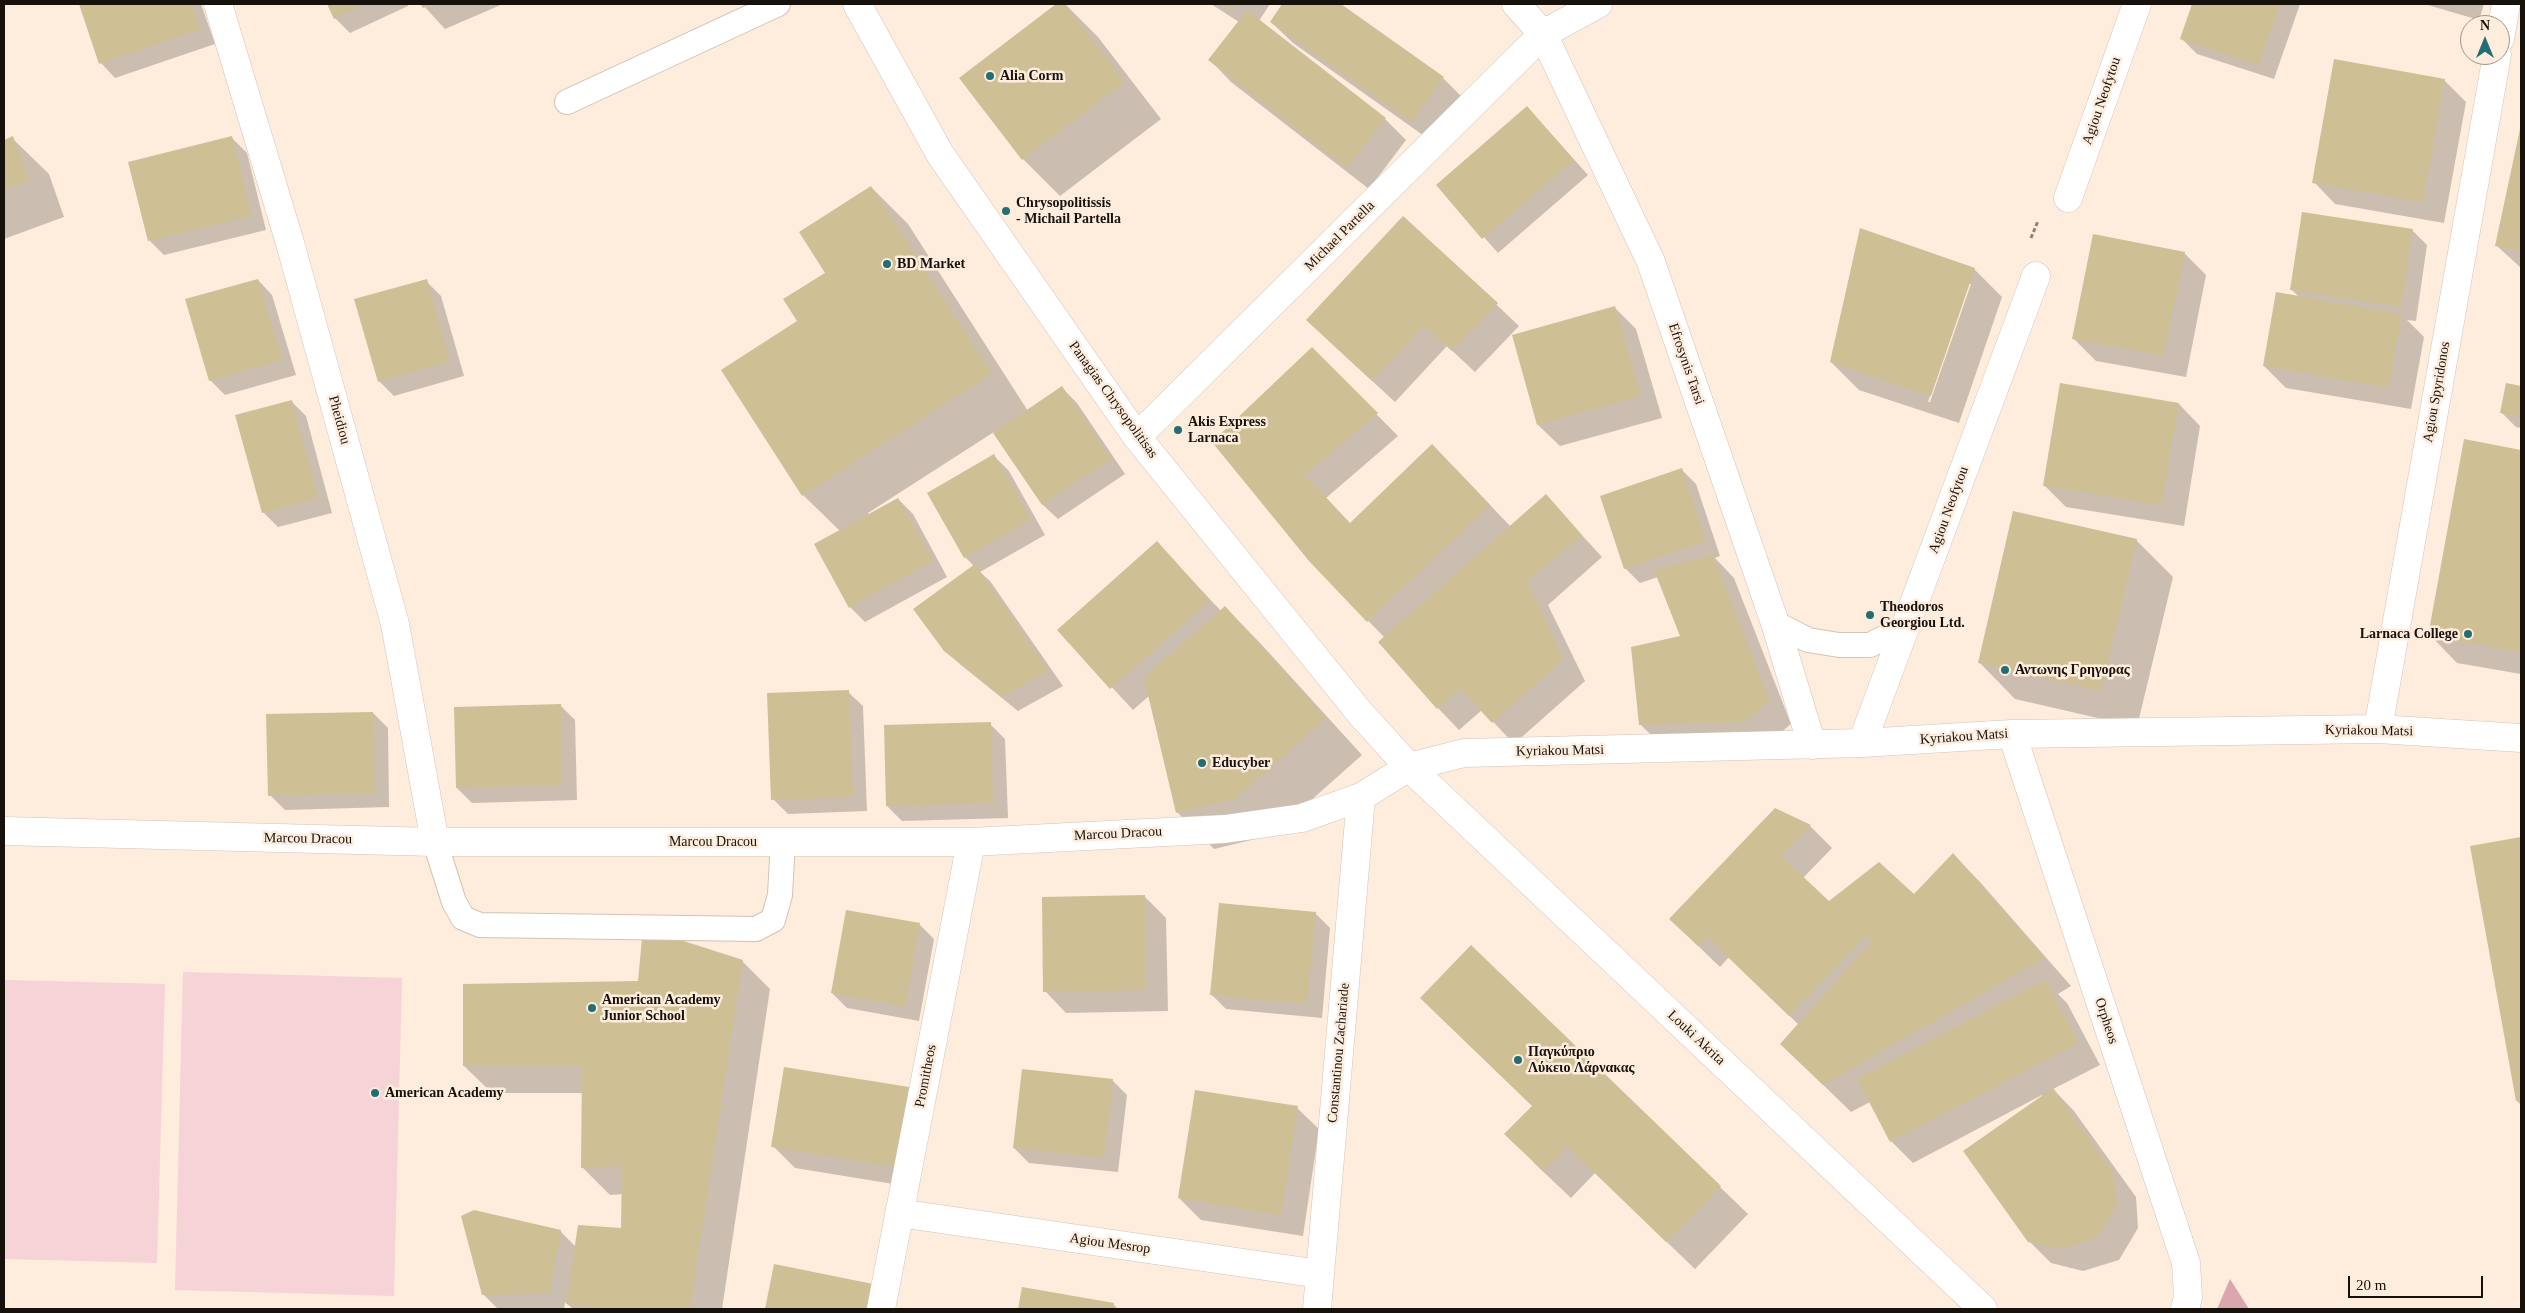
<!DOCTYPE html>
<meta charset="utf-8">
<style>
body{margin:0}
#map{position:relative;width:2525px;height:1313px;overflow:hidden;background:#feeddd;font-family:Georgia,serif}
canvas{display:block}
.frame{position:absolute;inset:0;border:5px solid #17110c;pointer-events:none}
.north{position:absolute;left:2460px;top:15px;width:50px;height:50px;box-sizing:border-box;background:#feeddd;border:1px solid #a29589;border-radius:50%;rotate:0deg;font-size:14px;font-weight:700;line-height:20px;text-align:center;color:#17110c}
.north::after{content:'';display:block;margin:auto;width:18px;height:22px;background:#226e72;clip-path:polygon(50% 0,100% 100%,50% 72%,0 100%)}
.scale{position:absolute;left:2348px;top:1276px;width:135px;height:22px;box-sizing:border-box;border:2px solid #17110c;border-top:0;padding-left:6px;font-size:15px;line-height:18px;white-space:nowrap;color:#17110c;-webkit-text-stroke:4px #feeddd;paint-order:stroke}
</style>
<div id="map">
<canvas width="2525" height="1313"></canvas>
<div class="frame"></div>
<div class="north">N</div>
<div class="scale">20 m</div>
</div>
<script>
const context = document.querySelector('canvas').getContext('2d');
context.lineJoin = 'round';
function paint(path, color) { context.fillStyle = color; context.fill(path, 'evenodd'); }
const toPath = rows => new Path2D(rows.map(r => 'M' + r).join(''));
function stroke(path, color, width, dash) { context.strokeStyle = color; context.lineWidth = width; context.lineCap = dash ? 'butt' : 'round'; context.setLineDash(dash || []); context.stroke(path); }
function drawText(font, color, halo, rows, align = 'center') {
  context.font = font + ' Georgia,serif'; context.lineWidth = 5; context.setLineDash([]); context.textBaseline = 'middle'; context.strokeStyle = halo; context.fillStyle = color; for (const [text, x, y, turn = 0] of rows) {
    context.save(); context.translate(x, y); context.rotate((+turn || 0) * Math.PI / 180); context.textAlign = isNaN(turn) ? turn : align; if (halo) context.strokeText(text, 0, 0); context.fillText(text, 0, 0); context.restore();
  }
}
const green = toPath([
 [183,972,402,978,394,1296,175,1290],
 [4,980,165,984,157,1263,4,1259]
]);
const forest = toPath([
 [2230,1279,2249,1309,2217,1309]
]);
const shadow = toPath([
 [80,4,201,4,215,44,115,78,101,63],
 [328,4,407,4,408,6,350,33,335,18],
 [422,4,503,4,445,29],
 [1058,4,1065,4,1098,37,1161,119,1060,196,1023,159,961,78],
 [1211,4,1270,4,1259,21,1385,119,1406,140,1369,189,1231,82,1210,60,1239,22],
 [1284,4,1339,4,1443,78,1465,100,1434,143,1293,43,1271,22],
 [2194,4,2300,4,2274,79,2197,54,2182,39],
 [2424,4,2484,4,2479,20],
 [2444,80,2466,102,2444,223,2335,204,2314,182],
 [1527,107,1588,175,1498,253,1438,185],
 [2521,131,2521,268,2496,245],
 [12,138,49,174,64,217,4,239,4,141],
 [232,138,247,153,266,230,164,255,149,240],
 [871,187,908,224,1028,411,1062,388,1077,403,1125,474,1058,519,1043,505,994,432,868,513,869,515,898,499,913,514,947,577,865,622,850,607,840,531,803,495,799,322],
 [1404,217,1519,326,1475,372,1447,346,1395,402,1329,341],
 [2412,230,2427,245,2416,321,2407,320,2424,337,2411,409,2286,388,2264,366,2299,297,2291,289],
 [2184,253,2206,275,2186,377,2096,361,2074,339],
 [1974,269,2002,297,1959,423,1859,390,1831,362],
 [1968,284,1971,284,1930,402,1928,402],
 [258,280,272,295,296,375,225,395,210,380],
 [426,281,441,296,464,376,394,396,379,381],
 [1615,308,1636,329,1662,418,1560,446,1538,425],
 [1312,349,1398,436,1326,498,1350,524,1454,467,1511,527,1546,496,1602,557,1548,605,1585,681,1514,744,1482,710,1459,730,1438,708,1385,638,1310,561,1213,443],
 [2507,384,2521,387,2521,428,2516,427,2501,412],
 [291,401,306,416,332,513,278,527,263,512],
 [2179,404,2200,426,2184,526,2066,507,2044,485],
 [2465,441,2521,451,2521,674,2457,663,2430,635],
 [994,456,1009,471,1045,535,980,572,990,581,1063,686,1018,711,961,665,945,650,974,566,965,557],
 [1681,469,1696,484,1720,556,1715,558,1734,578,1791,724,1768,743,1662,746,1640,724,1682,637,1658,577,1640,583,1625,568],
 [2136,540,2173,577,2137,727,2015,699,1979,662],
 [1157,543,1221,611,1225,607,1261,644,1362,755,1272,835,1214,849,1177,812,1149,696,1133,710,1059,630],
 [848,692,863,706,867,811,788,814,773,799],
 [560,705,575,720,577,800,472,803,457,788],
 [373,713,388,728,389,807,285,810,270,795],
 [990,724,1005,739,1008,818,902,821,887,806],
 [1776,809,1810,826,1832,848,1803,878,1829,903,1914,896,1953,854,1980,882,2071,986,2058,994,2067,1003,2100,1065,2053,1089,2074,1111,2136,1197,2138,1228,2119,1260,2083,1271,2051,1263,2029,1241,2042,1095,1913,1163,1891,1141,1870,1102,1851,1112,1810,1072,1799,1025,1729,957,1720,967,1692,940],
 [2521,838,2521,1105,2517,1101,2471,847],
 [1144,896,1166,918,1168,1011,1066,1013,1045,991],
 [1315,913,1330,928,1322,1018,1226,1009,1211,994],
 [919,924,934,939,919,1021,847,1008,832,993],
 [742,961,770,989,722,1309,573,1309,565,1302,564,1309,498,1309,483,1294,560,1231,576,1247,622,1230,623,1194,610,1195,582,1167,583,1093,492,1093,464,1066,639,983],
 [1112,1080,1127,1095,1118,1172,1029,1163,1014,1148],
 [908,1088,930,1110,918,1188,795,1168,773,1146],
 [1533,1106,1720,1187,1748,1214,1695,1269,1595,1173,1571,1198,1533,1162],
 [1297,1108,1319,1129,1303,1236,1201,1220,1179,1198],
 [775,1266,885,1309,766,1309],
 [1023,1288,1113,1304,1118,1309,1019,1309]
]);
const building = toPath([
 [79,4,192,4,201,29,99,64],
 [327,4,367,4,334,19],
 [420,4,433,4,423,8],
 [1056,4,1065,4,1125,82,1022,160,959,78],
 [1221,4,1234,4,1230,10],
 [1282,4,1341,4,1444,77,1412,122,1270,22],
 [2192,4,2280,4,2259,65,2180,39],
 [1247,10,1386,118,1347,168,1208,60],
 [2334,59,2445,79,2423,202,2312,183],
 [1527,106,1574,160,1482,239,1436,185],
 [2520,129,2521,129,2521,251,2495,246],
 [13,136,29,180,4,190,4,140],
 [232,136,252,216,148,241,128,162],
 [871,186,992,374,802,496,721,370,797,321,783,299,825,273,799,232],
 [2302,212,2413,229,2401,307,2290,290],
 [1403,216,1498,303,1452,351,1424,326,1372,381,1306,320],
 [1860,228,1975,268,1931,396,1830,362],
 [2093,234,2185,252,2164,356,2072,339],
 [258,279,282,360,209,381,185,299],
 [427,279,450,361,378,382,354,299],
 [2276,292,2402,314,2389,388,2263,366],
 [1615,306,1641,396,1537,425,1512,335],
 [1312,347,1378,413,1305,475,1350,523,1432,444,1490,505,1367,622,1309,561,1212,442],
 [2060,383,2179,403,2162,505,2043,486],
 [2506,383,2521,386,2521,417,2500,413],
 [1062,386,1111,459,1042,505,993,433],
 [292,400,318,498,262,513,235,415],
 [2464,439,2521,450,2521,652,2428,636],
 [994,454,1031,520,964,558,927,493],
 [1682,468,1706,541,1624,569,1600,496],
 [1546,494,1582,535,1527,582,1564,659,1492,723,1460,688,1437,709,1378,642],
 [898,498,933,561,849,608,814,544],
 [2013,511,2137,539,2101,691,1978,663],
 [1157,541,1210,600,1110,689,1057,630],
 [1713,555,1770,701,1746,722,1639,725,1631,647,1680,636,1654,570],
 [975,564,1049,671,1002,697,944,651,913,609],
 [1225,606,1326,718,1235,799,1176,813,1144,678],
 [849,690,853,797,771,800,767,693],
 [561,704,562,785,456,788,454,707],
 [373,712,375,793,268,796,266,714],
 [991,722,993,803,886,806,884,725],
 [1775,808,1811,825,1781,856,1829,901,1879,862,1914,894,1953,853,2045,958,1823,1085,1780,1044,1871,942,1866,936,1789,1016,1707,937,1698,946,1669,919],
 [2521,837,2521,1100,2516,1101,2470,846],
 [1145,895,1146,990,1043,992,1042,897],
 [1219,903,1316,912,1307,1004,1210,995],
 [846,910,920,923,905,1007,831,993],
 [643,928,743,960,690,1309,611,1309,566,1304,578,1225,621,1228,622,1166,581,1168,582,1065,463,1066,463,984,638,981],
 [1471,945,1721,1186,1666,1242,1567,1146,1543,1171,1504,1134,1532,1106,1420,998],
 [2045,980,2079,1043,1890,1142,1857,1079],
 [784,1067,909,1087,896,1167,771,1147],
 [1022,1069,1113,1079,1104,1158,1013,1148],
 [2053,1088,2114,1174,2117,1206,2097,1238,2060,1249,2028,1242,1963,1151],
 [1195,1090,1298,1106,1281,1215,1178,1198],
 [474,1210,561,1230,550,1294,482,1295,461,1216],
 [774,1264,873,1284,867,1309,765,1309],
 [1022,1287,1114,1303,1113,1309,1018,1309]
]);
const path = toPath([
 [2031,238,2038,221]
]);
const service = toPath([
 [567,102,778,4],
 [1775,623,1808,640,1839,645,1870,645,1905,627],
 [435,842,454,902,463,918,480,925,756,929,773,920,780,895,783,841]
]);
const minor = toPath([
 [218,4,290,243,395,624,435,842],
 [1516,4,1543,34,1651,262,1775,623,1812,745],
 [2500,39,2506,4],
 [2068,198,2137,4],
 [1137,437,1543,34,1598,4],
 [2378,729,2497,55],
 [2012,734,2186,1263,2188,1297,2185,1309],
 [1862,743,2036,276],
 [4,831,435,842,971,842,1225,829,1302,818,1361,797,1409,767,1464,753,1862,743,2012,734,2378,729,2521,738],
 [899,1213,1320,1274],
 [881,1309,971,842],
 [1317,1309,1361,797]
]);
const tertiary = toPath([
 [857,4,940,154,1137,437,1360,713,1409,767,1983,1309]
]);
const markers = [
 [990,76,5,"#226e72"],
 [1006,211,5,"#226e72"],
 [887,264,5,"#226e72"],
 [1178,430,5,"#226e72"],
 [1870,615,5,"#226e72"],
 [2468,634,5,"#226e72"],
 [2005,670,5,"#226e72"],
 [1202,763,5,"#226e72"],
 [592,1008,5,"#226e72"],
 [1518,1060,5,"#226e72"],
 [375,1093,5,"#226e72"]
];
const poiNames = [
 ["Alia Corm",1000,76],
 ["Chrysopolitissis",1016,203],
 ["- Michail Partella",1016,219],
 ["BD Market",897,264],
 ["Akis Express",1188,422],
 ["Larnaca",1188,438],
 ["Theodoros",1880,607],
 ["Georgiou Ltd.",1880,623],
 ["Larnaca College",2458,634,"right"],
 ["Αντωνης Γρηγορας",2015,670],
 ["Educyber",1212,763],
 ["American Academy",602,1000],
 ["Junior School",602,1016],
 ["Παγκύπριο",1528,1052],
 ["Λύκειο Λάρνακας",1528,1068],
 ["American Academy",385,1093]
];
const streetNames = [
 ["Agiou Neofytou",2102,101,-71],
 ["Michael Partella",1340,236,-45],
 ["Efrosynis Tarsi",1686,364,71],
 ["Agiou Spyridonos",2437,392,-80],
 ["Panagias Chrysopolitisas",1113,400,54],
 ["Pheidiou",339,420,75],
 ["Agiou Neofytou",1949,510,-70],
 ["Kyriakou Matsi",2369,731,1],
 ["Kyriakou Matsi",1964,737,-4],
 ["Kyriakou Matsi",1560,751,-1],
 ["Marcou Dracou",1118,834,-3],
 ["Marcou Dracou",308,839,1],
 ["Marcou Dracou",713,842],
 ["Orpheos",2106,1021,72],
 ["Louki Akrita",1696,1038,43],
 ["Constantinou Zachariade",1339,1053,-85],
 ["Promitheos",926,1076,-79],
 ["Agiou Mesrop",1110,1244,8]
];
paint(green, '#f5d3d6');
paint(forest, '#d9a7ad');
paint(shadow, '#0003');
paint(building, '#cebf94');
stroke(service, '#d4c3b4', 26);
stroke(minor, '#d4c3b4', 29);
stroke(tertiary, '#d4c3b4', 29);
stroke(path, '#8d8177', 3, [4, 2.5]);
stroke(service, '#fff', 24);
stroke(minor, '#fff', 28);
stroke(tertiary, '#fff', 28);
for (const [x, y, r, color] of markers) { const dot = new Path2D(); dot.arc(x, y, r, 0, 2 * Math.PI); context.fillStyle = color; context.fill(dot); stroke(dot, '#feeddd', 2); }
drawText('bold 14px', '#17110c', '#feeddd', poiNames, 'left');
drawText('14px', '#17110c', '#feeddd', streetNames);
</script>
